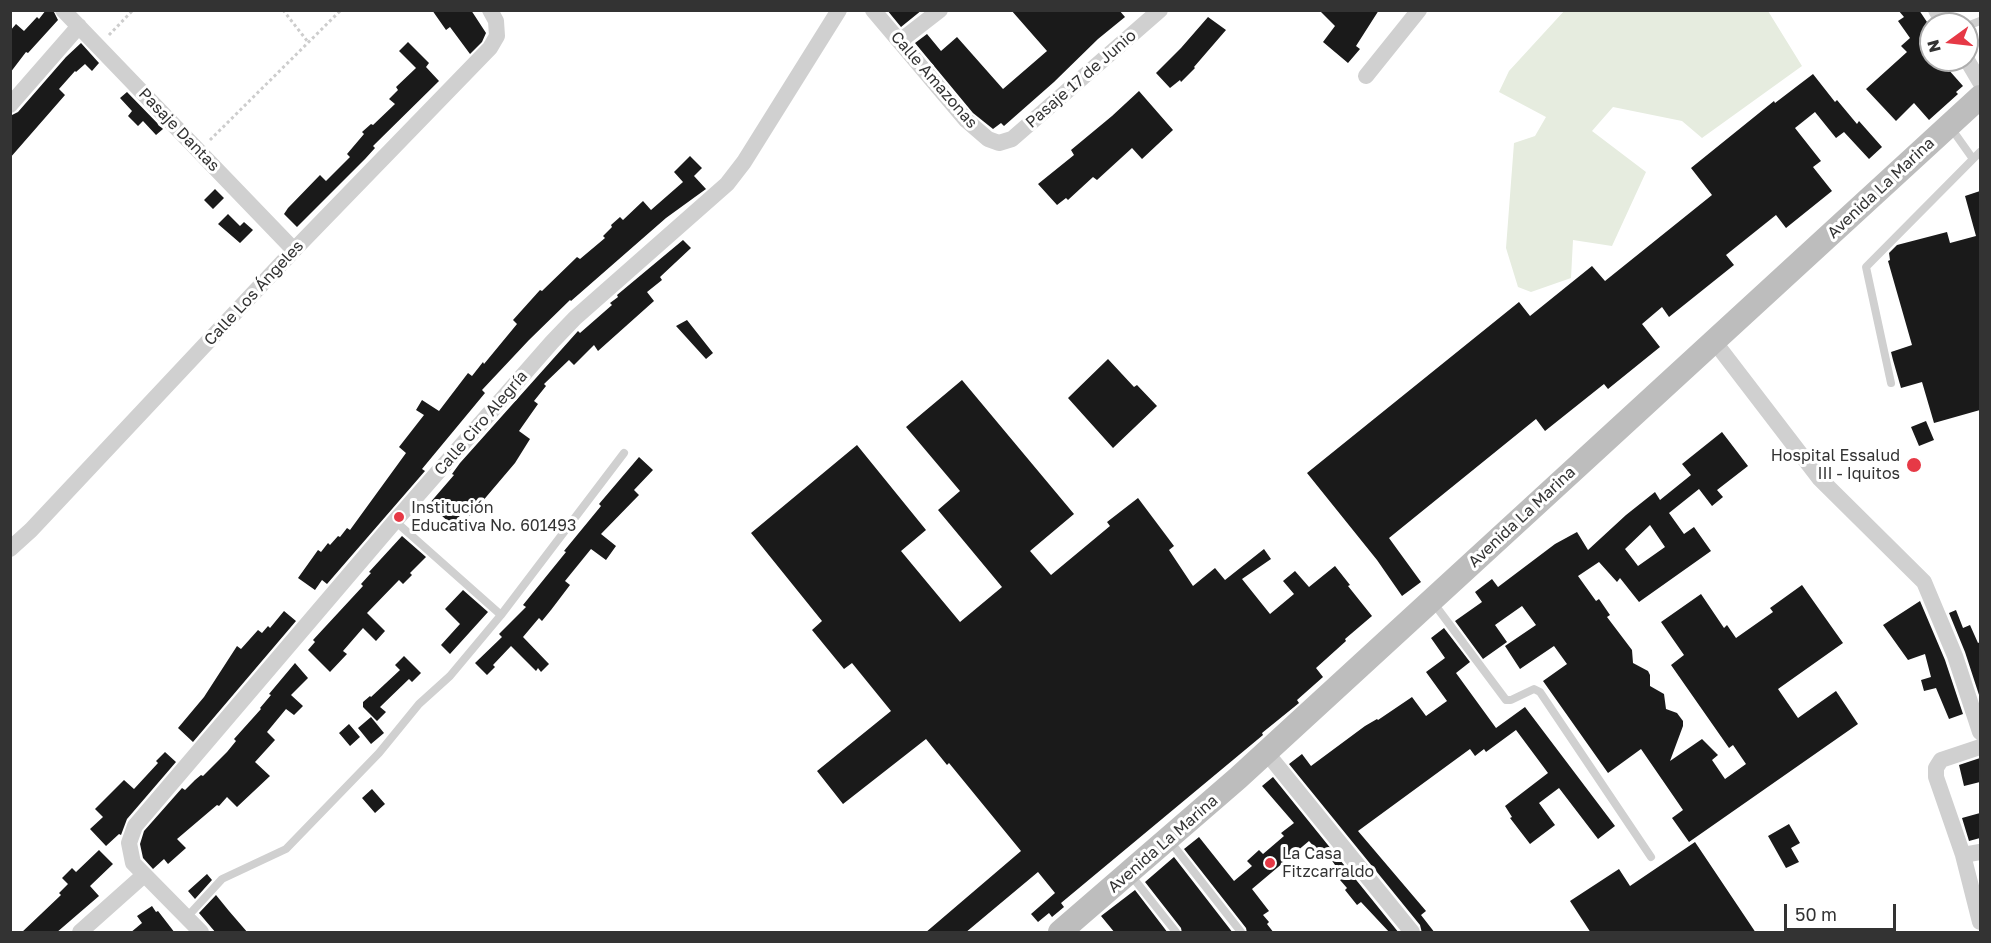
<!DOCTYPE html>
<meta charset="utf-8">
<style>
body{margin:0}
#map{position:relative;width:1991px;height:943px;overflow:hidden;background:#fff;font-family:"Golos Text",sans-serif}
canvas{display:block}
.frame{position:absolute;inset:0;border:12px solid #333;pointer-events:none}
.north{position:absolute;left:1919px;top:12px;width:60px;height:60px;box-sizing:border-box;background:#fff;border:2px solid #adadad;border-radius:50%;rotate:255deg;font-size:16px;font-weight:700;line-height:24px;text-align:center;color:#333}
.north::after{content:'';display:block;margin:auto;width:21px;height:27px;background:#e63946;clip-path:polygon(50% 0,100% 100%,50% 72%,0 100%)}
.scale{position:absolute;left:1784px;top:904px;width:112px;height:27px;box-sizing:border-box;border:3px solid #333;border-top:0;padding-left:8px;font-size:18px;line-height:21px;white-space:nowrap;color:#333;-webkit-text-stroke:4px #fff;paint-order:stroke}
</style>
<div id="map">
<canvas width="1991" height="943"></canvas>
<div class="frame"></div>
<div class="north">N</div>
<div class="scale">50 m</div>
</div>
<script>
const context = document.querySelector('canvas').getContext('2d');
context.lineJoin = 'round';
function paint(path, color) { context.fillStyle = color; context.fill(path, 'evenodd'); }
const toPath = rows => new Path2D(rows.map(r => 'M' + r).join(''));
function stroke(path, color, width, dash) { context.strokeStyle = color; context.lineWidth = width; context.lineCap = dash ? 'butt' : 'round'; context.setLineDash(dash || []); context.stroke(path); }
function drawText(font, color, halo, rows, align = 'center') {
  context.font = font + ' "Golos Text",sans-serif'; context.lineWidth = 6; context.setLineDash([]); context.textBaseline = 'middle'; context.strokeStyle = halo; context.fillStyle = color; for (const [text, x, y, turn = 0] of rows) {
    context.save(); context.translate(x, y); context.rotate((+turn || 0) * Math.PI / 180); context.textAlign = isNaN(turn) ? turn : align; if (halo) context.strokeText(text, 0, 0); context.fillText(text, 0, 0); context.restore();
  }
}
const green = toPath([
 [1565,10,1768,11,1802,66,1702,138,1682,121,1613,107,1592,131,1646,172,1612,246,1573,240,1571,278,1531,292,1518,287,1506,248,1514,143,1535,136,1546,117,1499,92,1509,71]
]);
const building = toPath([
 [46,10,53,10,58,20,28,53,26,52,10,73,10,31,16,24,24,31,37,17,39,19],
 [432,10,471,10,486,33,482,42,470,54,450,27,446,30],
 [887,10,922,10,901,27],
 [1011,10,1119,10,1125,17,1098,39,1054,82,1004,126,1001,123,993,129,973,113,915,43,927,34,941,51,957,37,1003,89,1047,51],
 [1319,10,1379,10,1356,46,1360,49,1348,63,1323,42,1335,26],
 [1898,10,1919,10,1931,28,1931,60,1940,60,1963,86,1956,92,1958,94,1929,120,1914,103,1896,121,1866,89,1907,52,1901,46,1910,38,1898,21,1904,17],
 [1208,17,1226,30,1194,67,1195,68,1181,82,1180,80,1170,88,1156,73,1181,48],
 [408,42,429,63,426,67,439,81,373,146,375,148,365,159,297,227,284,214,288,208,320,175,326,181,350,157,347,154,364,134,362,132,371,124,373,125,395,104,389,99,398,90,396,87,416,68,399,51],
 [81,43,99,63,92,71,85,64,76,72,75,71,59,89,65,95,10,158,10,116,18,112,66,57],
 [1813,74,1835,102,1837,100,1857,124,1859,121,1882,147,1869,159,1844,132,1836,138,1815,112,1795,128,1821,161,1813,167,1832,191,1786,228,1776,215,1726,255,1734,265,1669,317,1662,307,1642,324,1660,347,1608,389,1604,384,1545,431,1536,419,1389,538,1421,582,1402,596,1377,560,1307,473,1519,302,1530,316,1592,266,1605,281,1712,195,1691,168,1774,101,1775,103],
 [1139,91,1173,130,1142,159,1132,148,1097,180,1093,177,1068,200,1066,198,1057,205,1038,184,1074,155,1071,150,1112,116],
 [127,92,163,129,156,135,143,121,138,126,128,116,132,111,120,98],
 [690,156,702,168,694,176,706,189,666,218,571,301,570,300,529,340,482,390,485,393,422,469,425,471,327,584,322,580,315,590,298,578,318,550,321,552,328,543,330,545,338,536,340,537,347,528,350,530,406,453,399,447,424,415,416,410,422,400,439,411,468,373,472,376,483,362,484,364,517,324,513,320,540,290,542,291,577,257,580,259,605,238,603,236,612,227,611,225,620,217,623,220,643,201,651,210,683,182,674,172],
 [215,189,224,198,213,209,204,200],
 [1980,191,1980,410,1934,423,1922,382,1901,388,1893,360,1891,352,1912,345,1888,261,1890,260,1889,253,1897,245,1947,232,1950,243,1976,236,1965,196],
 [228,214,240,226,244,222,253,230,240,243,218,224],
 [683,240,691,248,660,277,662,280,647,292,654,301,598,351,594,345,574,365,569,360,544,384,546,386,534,401,538,404,519,431,530,439,515,463,470,516,464,511,452,525,429,504,454,475,452,474,460,463,578,331,580,333,612,305,610,303,618,297,617,295],
 [687,320,713,353,706,359,676,326],
 [1108,359,1134,387,1137,385,1157,406,1113,448,1068,398],
 [962,380,1074,514,1030,551,1051,575,1110,526,1107,522,1138,498,1174,546,1169,550,1193,586,1215,568,1225,580,1264,549,1271,559,1242,579,1270,614,1294,594,1283,581,1295,571,1309,587,1335,566,1350,585,1348,586,1372,616,1345,639,1346,641,1316,668,1323,677,1297,700,1299,703,1262,733,1263,735,1061,903,1064,907,1052,917,1049,913,1038,922,1031,914,1055,893,1038,872,965,933,925,933,1021,851,949,763,947,765,926,739,843,804,817,771,891,711,852,663,844,669,812,630,822,621,751,533,857,445,926,530,901,551,960,622,1002,587,938,510,960,491,906,427],
 [1926,421,1934,440,1919,446,1911,427],
 [1722,432,1748,466,1717,490,1723,497,1712,506,1699,489,1669,513,1684,534,1694,527,1711,551,1639,602,1620,578,1617,582,1599,562,1578,576,1596,601,1599,599,1610,615,1607,617,1632,650,1633,663,1648,671,1650,675,1650,686,1664,694,1666,709,1677,713,1683,721,1683,726,1670,761,1702,739,1718,755,1712,760,1725,779,1746,764,1733,745,1729,748,1671,665,1684,655,1661,622,1701,594,1724,628,1727,625,1736,638,1773,612,1770,608,1802,585,1843,643,1778,689,1798,718,1836,691,1858,724,1689,842,1672,818,1683,810,1641,749,1608,773,1543,681,1567,664,1554,646,1520,669,1505,646,1536,625,1522,606,1495,625,1507,642,1483,659,1455,621,1482,602,1475,592,1492,579,1498,587,1555,544,1577,532,1588,550,1626,515,1655,492,1660,500,1691,475,1682,464],
 [1650,525,1665,547,1638,566,1625,549],
 [639,457,653,470,634,490,639,495,601,534,616,546,606,560,591,549,565,581,570,585,551,610,542,621,539,618,523,637,549,664,541,672,538,668,536,671,511,646,493,665,495,667,487,675,475,663,502,637,499,634,526,607,523,605,566,552,564,551,601,506,599,504],
 [402,536,426,557,410,573,412,575,403,584,399,580,367,613,385,631,376,641,363,628,343,651,347,654,330,672,308,650,315,642,313,640,363,586,361,584,371,573,369,572],
 [463,590,488,612,450,654,441,645,460,624,445,609],
 [1920,601,1945,660,1963,714,1949,719,1936,688,1924,691,1921,680,1931,677,1925,654,1908,660,1883,625],
 [1956,610,1963,628,1970,625,1978,643,1980,642,1980,698,1965,652,1949,613],
 [284,611,296,621,193,742,178,728,204,697,237,646,241,649,258,630,262,633,268,626,270,628],
 [1444,628,1470,662,1456,673,1496,728,1525,707,1615,826,1598,839,1559,788,1539,803,1555,825,1530,844,1510,818,1512,817,1505,806,1548,773,1516,730,1486,752,1484,749,1475,756,1470,749,1358,831,1426,911,1421,915,1435,933,1422,933,1420,925,1289,764,1302,754,1311,766,1365,726,1377,719,1378,720,1412,697,1426,716,1447,701,1426,672,1445,658,1431,638],
 [404,656,421,673,412,682,409,679,380,707,386,712,377,721,363,707,363,702,370,696,371,697,400,670,395,665],
 [295,663,308,678,291,695,303,706,294,715,286,709,267,732,275,740,255,762,270,776,237,807,227,797,219,806,217,805,177,839,186,848,168,864,164,859,153,869,143,858,140,844,144,831,182,788,185,790,195,780,201,775,203,776,227,752,236,741,234,739,261,709,260,708,271,695,269,694],
 [371,717,384,733,371,744,358,728],
 [349,724,360,737,350,746,339,733],
 [165,752,176,762,127,819,121,835,119,834,106,846,90,829,103,817,95,809,124,780,134,789,158,763,156,761],
 [1980,758,1980,782,1964,786,1959,765],
 [1273,777,1399,933,1390,933,1361,902,1357,905,1345,890,1347,888,1340,880,1344,878,1326,852,1324,853,1319,847,1316,849,1309,841,1252,889,1269,911,1263,915,1269,922,1267,924,1274,933,1247,933,1246,928,1184,849,1199,837,1234,881,1252,866,1247,861,1259,850,1263,854,1284,836,1281,833,1294,823,1262,786],
 [372,789,385,804,375,813,362,798],
 [1980,813,1980,838,1969,841,1962,818],
 [1789,824,1800,843,1791,848,1799,862,1786,868,1768,836],
 [1695,842,1756,933,1591,933,1570,901,1619,869,1630,886],
 [99,850,113,864,90,886,99,896,56,933,21,933,61,895,59,893,68,884,62,878,72,868,76,872],
 [1174,857,1233,933,1182,933,1181,928,1145,882],
 [207,874,212,880,195,899,188,891],
 [1135,890,1168,933,1115,933,1101,916],
 [216,895,229,911,248,933,216,933,199,913],
 [152,906,156,912,158,911,175,933,130,933,142,923,137,916]
]);
const path = toPath([
 [283,10,308,42],
 [109,35,133,10],
 [210,140,341,10]
]);
const lane = toPath([
 [1967,26,1980,21],
 [1951,128,1973,159],
 [1891,383,1866,267,1980,152],
 [395,521,501,615],
 [1432,601,1506,700,1511,700,1534,689,1540,692,1651,857],
 [1169,840,1241,932],
 [1130,874,1176,932],
 [187,917,222,879,286,849,379,753,419,704,450,676,501,615,624,453]
]);
const street = toPath([
 [63,10,294,250],
 [873,10,966,120,988,139,999,143,1012,139,1160,10],
 [1936,10,1944,24],
 [900,41,940,10],
 [1967,60,1980,82],
 [1366,76,1419,10],
 [10,105,79,26],
 [1714,341,1819,478,1924,582,1955,656,1980,732],
 [10,549,31,530,294,250,490,48,497,36,496,21,490,10],
 [1980,747,1941,760,1936,768,1936,777,1963,855,1980,922],
 [1266,752,1412,932],
 [1963,855,1980,852],
 [80,932,144,875],
 [201,932,133,863,129,843,135,826,395,521,552,342,575,318,727,184,744,162,839,10]
]);
const secondary = toPath([
 [1060,932,1238,778,1980,97]
]);
const markers = [
 [1914,465,8,"#e63946"],
 [399,517,6,"#e63946"],
 [1270,863,6,"#e63946"]
];
const streetNames = [
 ["Pasaje 17 de Junio",1081,79,-41],
 ["Calle Amazonas",934,80,49],
 ["Pasaje Dantas",179,130,46],
 ["Avenida La Marina",1881,188,-43],
 ["Calle Los Ángeles",254,293,-47],
 ["Calle Ciro Alegría",481,423,-49],
 ["Avenida La Marina",1522,517,-43],
 ["Avenida La Marina",1163,844,-41]
];
const poiNames = [
 ["Hospital Essalud",1900,456,"right"],
 ["III - Iquitos",1900,474,"right"],
 ["Institución",411,508],
 ["Educativa No. 601493",411,526],
 ["La Casa",1282,854],
 ["Fitzcarraldo",1282,872]
];
paint(green, '#e6ecdf');
paint(building, '#1a1a1a');
stroke(path, '#cdcdcd', 3, [3, 3]);
stroke(lane, '#d0d0d0', 8);
stroke(street, '#d0d0d0', 16);
stroke(secondary, '#bdbdbd', 24);
for (const [x, y, r, color] of markers) { const dot = new Path2D(); dot.arc(x, y, r, 0, 2 * Math.PI); context.fillStyle = color; context.fill(dot); stroke(dot, '#fff', 2); }
drawText('16px', '#333', '#fff', streetNames);
drawText('16px', '#333', '#fff', poiNames, 'left');
</script>
